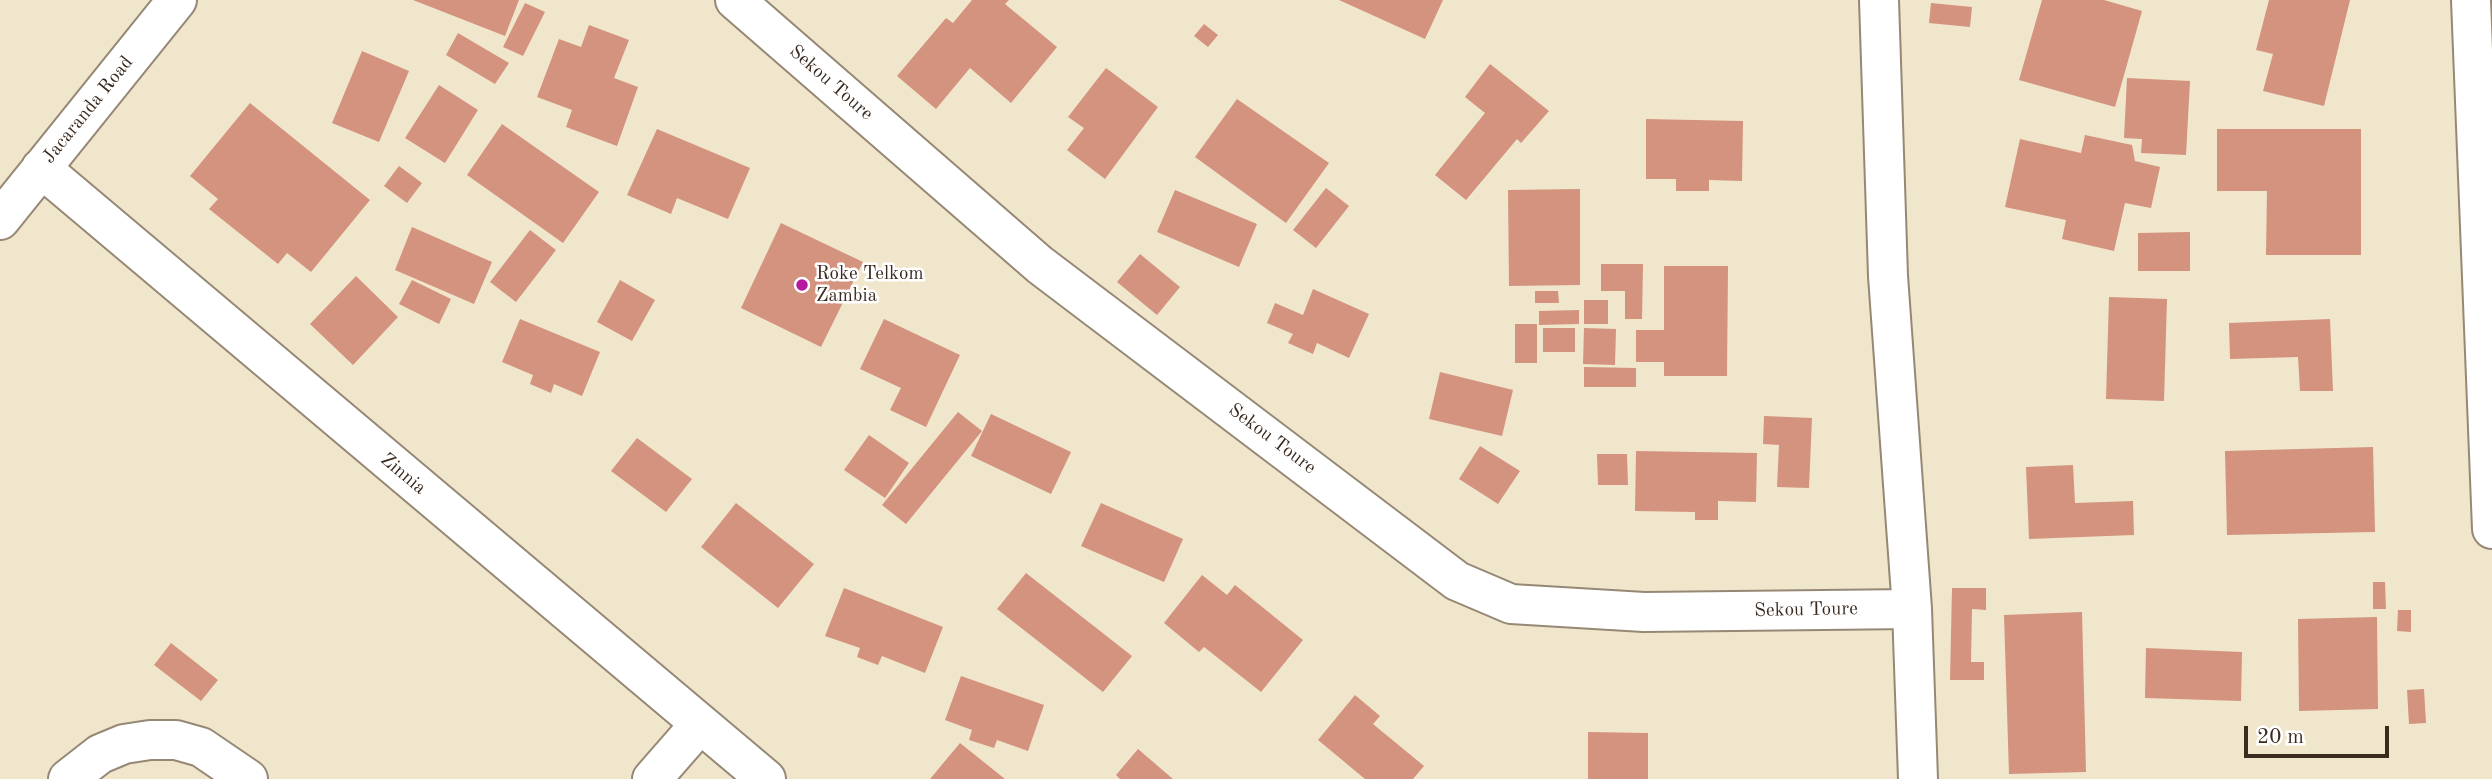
<!DOCTYPE html>
<style>
body{margin:0}
#map{position:relative;width:2492px;height:779px;overflow:hidden;background:#f0e6cc;font-family:"Old Standard TT",serif}
canvas{display:block}
.scale{position:absolute;left:2244px;top:726px;width:145px;height:32px;box-sizing:border-box;border:4px solid #3b2a1e;border-top:0;padding-left:9px;font-size:21px;line-height:24px;white-space:nowrap;color:#3b2a1e;-webkit-text-stroke:5px #fff;paint-order:stroke}
</style>
<div id="map">
<canvas width="2492" height="779"></canvas>
<div class="scale">20 m</div>
</div>
<script>
const context = document.querySelector('canvas').getContext('2d');
context.lineJoin = 'round';
function paint(path, color) { context.fillStyle = color; context.fill(path, 'evenodd'); }
const toPath = rows => new Path2D(rows.map(r => 'M' + r).join(''));
function stroke(path, color, width, dash) { context.strokeStyle = color; context.lineWidth = width; context.lineCap = dash ? 'butt' : 'round'; context.setLineDash(dash || []); context.stroke(path); }
function drawText(font, color, halo, rows, align = 'center') {
  context.font = font + ' "Old Standard TT",serif'; context.lineWidth = 5; context.setLineDash([]); context.textBaseline = 'middle'; context.strokeStyle = halo; context.fillStyle = color; for (const [text, x, y, turn = 0] of rows) {
    context.save(); context.translate(x, y); context.rotate((+turn || 0) * Math.PI / 180); context.textAlign = isNaN(turn) ? turn : align; if (halo) context.strokeText(text, 0, 0); context.fillText(text, 0, 0); context.restore();
  }
}
const building = toPath([
 [413,0,519,0,505,36],
 [972,0,1009,0,1005,4,1057,47,1011,103,970,68,936,109,897,76,946,18,953,23],
 [1339,0,1443,0,1425,39],
 [2042,0,2104,0,2142,11,2115,107,2019,80],
 [2269,0,2350,0,2324,106,2263,91,2273,54,2256,50],
 [525,3,545,12,523,56,503,47],
 [1931,3,1972,7,1970,27,1929,23],
 [1204,24,1218,35,1208,47,1194,36],
 [589,25,629,40,614,78,638,87,617,146,566,127,572,110,537,97,559,39,581,47],
 [458,33,509,63,495,84,446,55],
 [362,51,409,71,379,142,332,123],
 [1490,64,1549,111,1521,143,1517,139,1466,200,1435,175,1485,113,1465,97],
 [1106,68,1158,107,1105,179,1067,150,1084,128,1068,117],
 [2127,78,2190,81,2186,155,2141,153,2142,139,2124,138],
 [439,85,478,110,445,163,405,138],
 [1237,99,1329,163,1286,223,1195,157],
 [250,103,370,200,311,272,287,253,278,264,209,209,218,199,190,176],
 [1646,119,1743,121,1742,181,1709,180,1709,191,1676,191,1676,179,1646,179],
 [502,124,599,192,563,243,467,175],
 [657,129,750,168,728,219,677,198,671,214,627,195],
 [2217,129,2361,129,2361,255,2266,255,2267,191,2217,191],
 [2085,135,2132,145,2135,161,2160,167,2151,208,2125,203,2114,251,2062,239,2066,220,2005,207,2020,139,2081,153],
 [399,166,422,183,407,203,384,186],
 [1326,188,1349,206,1316,248,1293,230],
 [1580,189,1580,285,1509,286,1508,190],
 [1175,190,1257,224,1239,267,1157,232],
 [781,223,863,262,821,347,741,308],
 [412,227,492,262,474,304,395,270],
 [530,230,556,250,516,302,490,282],
 [2190,232,2190,271,2138,271,2138,233],
 [1140,254,1180,287,1157,315,1117,282],
 [1601,264,1643,264,1642,319,1625,319,1625,291,1601,291],
 [1664,266,1728,266,1727,376,1664,376,1664,362,1636,362,1636,330,1664,330],
 [356,276,398,317,353,365,310,324],
 [412,280,451,299,439,324,399,304],
 [620,280,655,300,632,341,597,322],
 [1313,289,1369,314,1349,358,1317,343,1313,354,1288,343,1293,334,1267,323,1275,303,1303,315],
 [1535,291,1558,291,1559,303,1535,303],
 [2109,297,2167,299,2164,401,2106,399],
 [1584,300,1608,300,1608,324,1584,324],
 [1579,310,1579,324,1539,325,1539,311],
 [520,319,600,352,582,396,554,384,551,393,530,384,533,375,502,362],
 [884,319,960,355,926,427,890,410,901,388,860,369],
 [2330,319,2333,391,2300,391,2298,357,2230,359,2229,323],
 [1515,324,1537,324,1537,363,1515,363],
 [1543,328,1575,328,1575,352,1543,352],
 [1584,328,1616,329,1615,365,1583,364],
 [1584,367,1636,368,1636,387,1584,387],
 [1440,372,1513,390,1502,436,1429,419],
 [958,412,982,431,906,524,882,505],
 [991,414,1071,452,1051,494,971,456],
 [1764,416,1812,418,1809,488,1777,487,1779,445,1763,444],
 [869,435,909,463,885,498,844,470],
 [637,438,692,479,666,512,611,471],
 [1480,446,1520,471,1498,504,1459,479],
 [2373,447,2375,532,2227,535,2225,451],
 [1636,451,1757,453,1756,502,1718,501,1718,520,1695,520,1695,512,1635,511],
 [1597,454,1627,454,1628,485,1598,485],
 [2073,465,2075,503,2133,501,2134,535,2029,539,2026,467],
 [736,503,814,564,778,608,701,547],
 [1101,503,1183,539,1164,582,1081,546],
 [1026,573,1132,656,1103,692,997,609],
 [1202,575,1227,595,1235,585,1303,640,1261,692,1204,647,1199,652,1164,623],
 [2373,582,2385,582,2386,609,2373,609],
 [844,588,943,627,925,673,882,656,878,665,857,657,860,648,825,636],
 [1952,588,1986,588,1986,610,1972,609,1971,662,1984,662,1984,680,1950,680],
 [2398,610,2411,610,2411,632,2397,631],
 [2082,612,2086,772,2009,774,2004,615],
 [2377,617,2378,709,2299,711,2298,619],
 [171,643,218,680,201,701,154,665],
 [2146,648,2242,652,2241,701,2145,698],
 [961,676,1044,705,1028,751,997,740,994,748,969,740,972,730,945,720],
 [2424,689,2426,723,2409,724,2407,690],
 [1355,695,1380,716,1373,724,1424,766,1413,779,1365,779,1318,740],
 [1588,732,1648,733,1648,779,1588,779],
 [960,743,1005,779,930,779],
 [1138,749,1173,779,1120,779,1116,775]
]);
const minor = toPath([
 [735,0,1040,265,1457,581,1511,604,1644,612,1912,609],
 [1879,0,1888,276,1912,609,1918,779],
 [2471,0,2492,529],
 [41,168,766,779],
 [0,220,177,0],
 [68,779,100,754,124,744,150,740,176,740,201,747,248,779],
 [652,779,700,724]
]);
const markers = [
 [802,285,7,"#b5179e"]
];
const streetNames = [
 ["Sekou Toure",831,83,41],
 ["Jacaranda Road",88,110,-51],
 ["Sekou Toure",1272,439,37],
 ["Zinnia",403,474,40],
 ["Sekou Toure",1806,610,-1]
];
const poiNames = [
 ["Roke Telkom",816,274],
 ["Zambia",816,296]
];
paint(building, '#d3937e');
stroke(minor, '#968875', 42);
stroke(minor, '#fff', 38);
for (const [x, y, r, color] of markers) { const dot = new Path2D(); dot.arc(x, y, r, 0, 2 * Math.PI); context.fillStyle = color; context.fill(dot); stroke(dot, '#fff', 2.5); }
drawText('19px', '#3b2a1e', '#fff', streetNames);
drawText('19px', '#3b2a1e', '#fff', poiNames, 'left');
</script>
